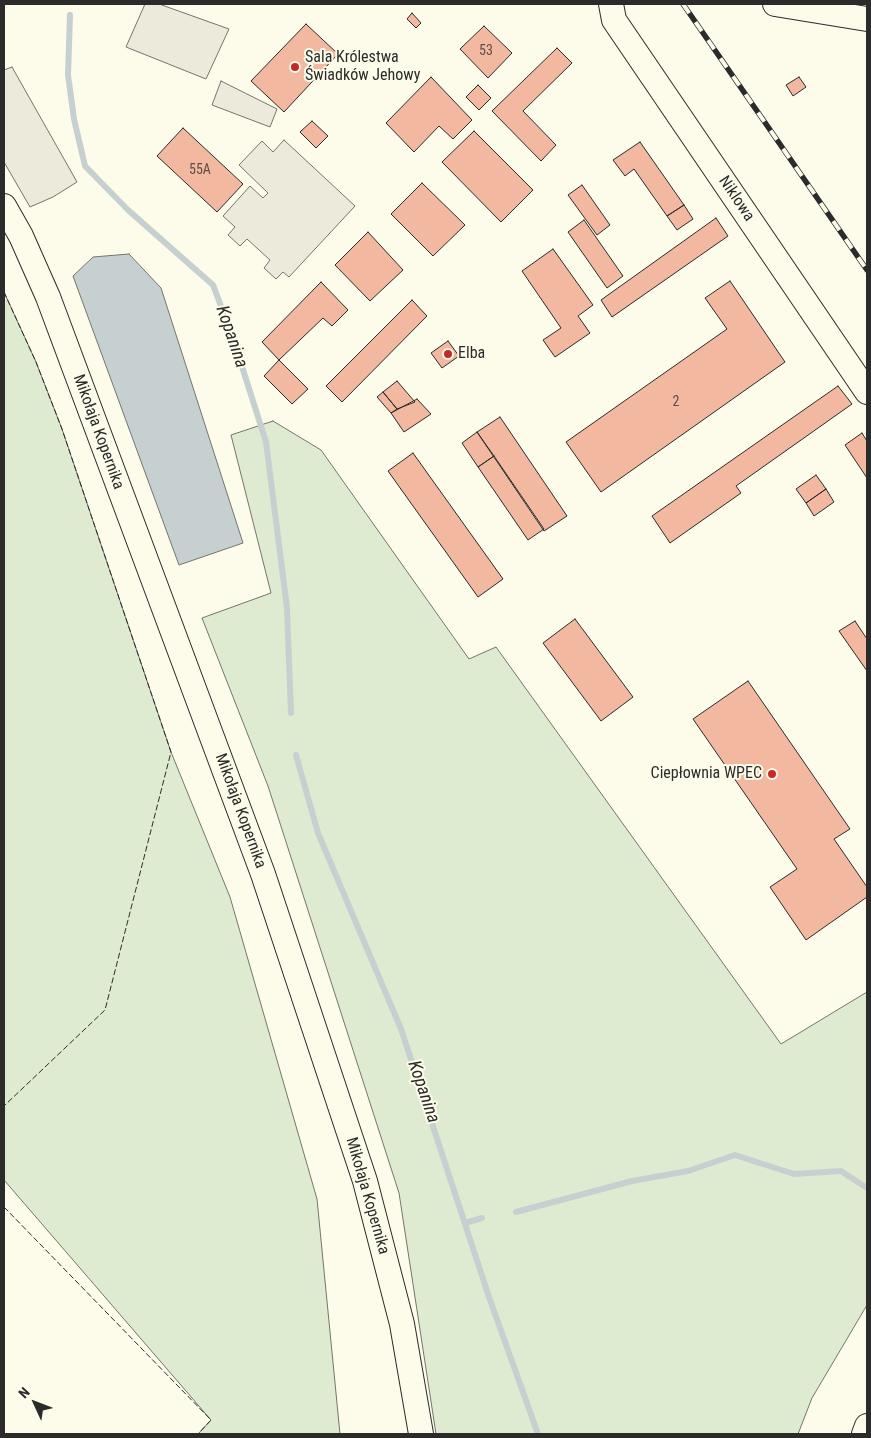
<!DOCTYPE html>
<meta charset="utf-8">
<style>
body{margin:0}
#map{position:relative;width:871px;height:1438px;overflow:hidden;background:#fdfbea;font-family:"Roboto Condensed",sans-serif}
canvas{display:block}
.frame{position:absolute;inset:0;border:5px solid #2b2b2b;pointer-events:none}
.north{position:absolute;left:10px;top:1378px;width:50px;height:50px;-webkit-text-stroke:4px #fdfbea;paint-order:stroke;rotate:313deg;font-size:14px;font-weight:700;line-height:20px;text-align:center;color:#2b2b2b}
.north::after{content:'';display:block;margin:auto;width:18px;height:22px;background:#2b2b2b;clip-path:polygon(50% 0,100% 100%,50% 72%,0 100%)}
</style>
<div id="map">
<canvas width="871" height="1438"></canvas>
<div class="frame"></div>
<div class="north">N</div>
</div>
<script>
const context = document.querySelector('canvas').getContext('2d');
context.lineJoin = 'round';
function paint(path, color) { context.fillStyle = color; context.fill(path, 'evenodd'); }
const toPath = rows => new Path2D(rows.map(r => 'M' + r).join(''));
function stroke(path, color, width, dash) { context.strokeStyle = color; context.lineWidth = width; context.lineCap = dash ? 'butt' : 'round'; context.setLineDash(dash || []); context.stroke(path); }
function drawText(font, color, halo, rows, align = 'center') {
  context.font = font + ' "Roboto Condensed",sans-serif'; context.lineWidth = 4; context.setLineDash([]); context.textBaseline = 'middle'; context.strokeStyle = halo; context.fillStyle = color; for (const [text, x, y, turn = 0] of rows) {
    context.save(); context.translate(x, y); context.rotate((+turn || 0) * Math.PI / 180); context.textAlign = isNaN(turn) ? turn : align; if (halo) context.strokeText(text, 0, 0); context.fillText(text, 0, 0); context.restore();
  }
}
const green = toPath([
 [4,292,36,362,62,429,171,752,230,897,317,1199,340,1434,198,1434,211,1420,4,1180,4,292],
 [273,421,321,450,469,659,496,647,781,1044,867,992,867,1305,812,1398,798,1434,436,1434,399,1193,268,786,202,618,271,593,231,435,273,421]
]);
const parking = toPath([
 [145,4,159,4,229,29,206,79,126,47,145,4],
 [12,67,77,182,53,197,30,207,4,162,4,70,12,67],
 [221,81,277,109,270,127,212,105,221,81],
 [284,140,355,206,289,277,283,272,276,279,264,268,270,260,247,239,240,246,228,235,235,227,223,216,250,186,263,198,268,193,239,165,262,141,273,152,284,140]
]);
const water = toPath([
 [129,254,161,288,243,543,179,565,73,276,93,257,129,254]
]);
const stream = toPath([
 [70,15,68,75,74,119,85,166,128,210,213,285,232,335,266,442,287,608,291,713],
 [296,755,318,833,401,1029,489,1297,538,1434],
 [516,1212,632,1181,688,1171,735,1155,794,1174,841,1171,867,1188],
 [465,1223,482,1218]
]);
const building = toPath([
 [412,13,421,23,416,28,407,19,412,13],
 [306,24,338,54,284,112,251,81,306,24],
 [484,26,512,53,488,78,460,49,484,26],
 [557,48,572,63,523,111,556,145,541,161,492,111,557,48],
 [431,77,472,120,453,139,439,126,414,152,386,123,431,77],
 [799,77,806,87,793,96,786,85,799,77],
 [478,85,491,98,479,110,466,97,478,85],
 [312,121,328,136,316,148,300,132,312,121],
 [183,128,243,184,217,212,157,156,183,128],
 [474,131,533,190,501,222,442,162,474,131],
 [640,142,684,205,667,216,634,169,625,176,613,160,640,142],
 [422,183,465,225,433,256,391,214,422,183],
 [582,185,610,225,597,235,568,195,582,185],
 [684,205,693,219,677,230,667,216,684,205],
 [716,218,728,236,612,317,601,300,716,218],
 [584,220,623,276,607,288,568,232,584,220],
 [368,232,403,270,370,301,335,265,368,232],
 [553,249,593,305,578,316,590,333,555,357,543,340,561,328,522,271,553,249],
 [730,281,785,362,601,492,566,442,727,329,705,298,730,281],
 [321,282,348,310,332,326,323,318,279,360,262,342,321,282],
 [412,300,427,316,342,402,326,386,412,300],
 [448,341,459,356,442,368,431,353,448,341],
 [279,360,308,389,292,404,264,376,279,360],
 [397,381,415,402,397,409,383,392,397,381],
 [838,386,852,404,736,486,741,493,670,543,652,516,838,386],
 [383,392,397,409,391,413,377,397,383,392],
 [417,399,431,414,404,432,391,413,417,399],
 [500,417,567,516,544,531,477,432,500,417],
 [477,432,494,456,478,467,462,443,477,432],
 [862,433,867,441,867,478,845,445,862,433],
 [413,453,503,579,478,597,388,471,413,453],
 [494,456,544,529,528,540,478,467,494,456],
 [816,475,826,489,806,503,796,489,816,475],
 [826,489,834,502,814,516,806,503,826,489],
 [575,619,633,697,601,721,543,643,575,619],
 [855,621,867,639,867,671,839,631,855,621],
 [748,681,850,829,834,839,867,887,867,897,806,940,770,887,797,869,693,719,748,681]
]);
const minor = toPath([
 [611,4,614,20,867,392],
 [775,4,867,19],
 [4,206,21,236,48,297,263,874,365,1181,402,1324,421,1434],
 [864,1434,867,1426]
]);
const rail = toPath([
 [683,4,867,270]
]);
const fence = toPath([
 [4,292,36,362,62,429,171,752,105,1010,4,1106],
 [4,1207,211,1420,198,1434]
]);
const markers = [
 [295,67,5,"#c62828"],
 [448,354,5,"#c62828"],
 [772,774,5,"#c62828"]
];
const numberNames = [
 ["53",486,51],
 ["55A",200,170],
 ["2",676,402]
];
const poiNames = [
 ["Sala Królestwa",305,58],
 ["Świadków Jehowy",305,76],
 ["Elba",458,354],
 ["Ciepłownia WPEC",762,774,"right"]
];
const streetNames = [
 ["Niklowa",736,199,56],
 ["Mikołaja Kopernika",98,432,70],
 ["Mikołaja Kopernika",240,811,70],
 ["Mikołaja Kopernika",367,1196,74]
];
const waterNames = [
 ["Kopanina",231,337,71],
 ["Kopanina",423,1092,71]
];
paint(green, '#deebd1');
stroke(green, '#74746e', 1);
paint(parking, '#eceadb');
stroke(parking, '#74746e', 1);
paint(water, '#c7d0d0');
stroke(water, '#74746e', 1);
stroke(stream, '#c7d0d0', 6);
paint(building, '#f2b8a0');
stroke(building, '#2b2b2b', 1);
stroke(minor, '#2b2b2b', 26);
stroke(minor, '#fdfbea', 24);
stroke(rail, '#2b2b2b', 5.5);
stroke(rail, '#fdfbea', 4, [11]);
stroke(fence, '#2b2b2b', 1, [6, 2.5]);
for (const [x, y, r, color] of markers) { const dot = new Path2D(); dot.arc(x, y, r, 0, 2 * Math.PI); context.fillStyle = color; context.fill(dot); stroke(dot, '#fdfbea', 2); }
drawText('14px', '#5d4e48', null, numberNames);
drawText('16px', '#2b2b2b', '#fdfbea', poiNames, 'left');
drawText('16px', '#2b2b2b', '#fdfbea', streetNames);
drawText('italic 18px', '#2b2b2b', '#fdfbea', waterNames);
</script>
